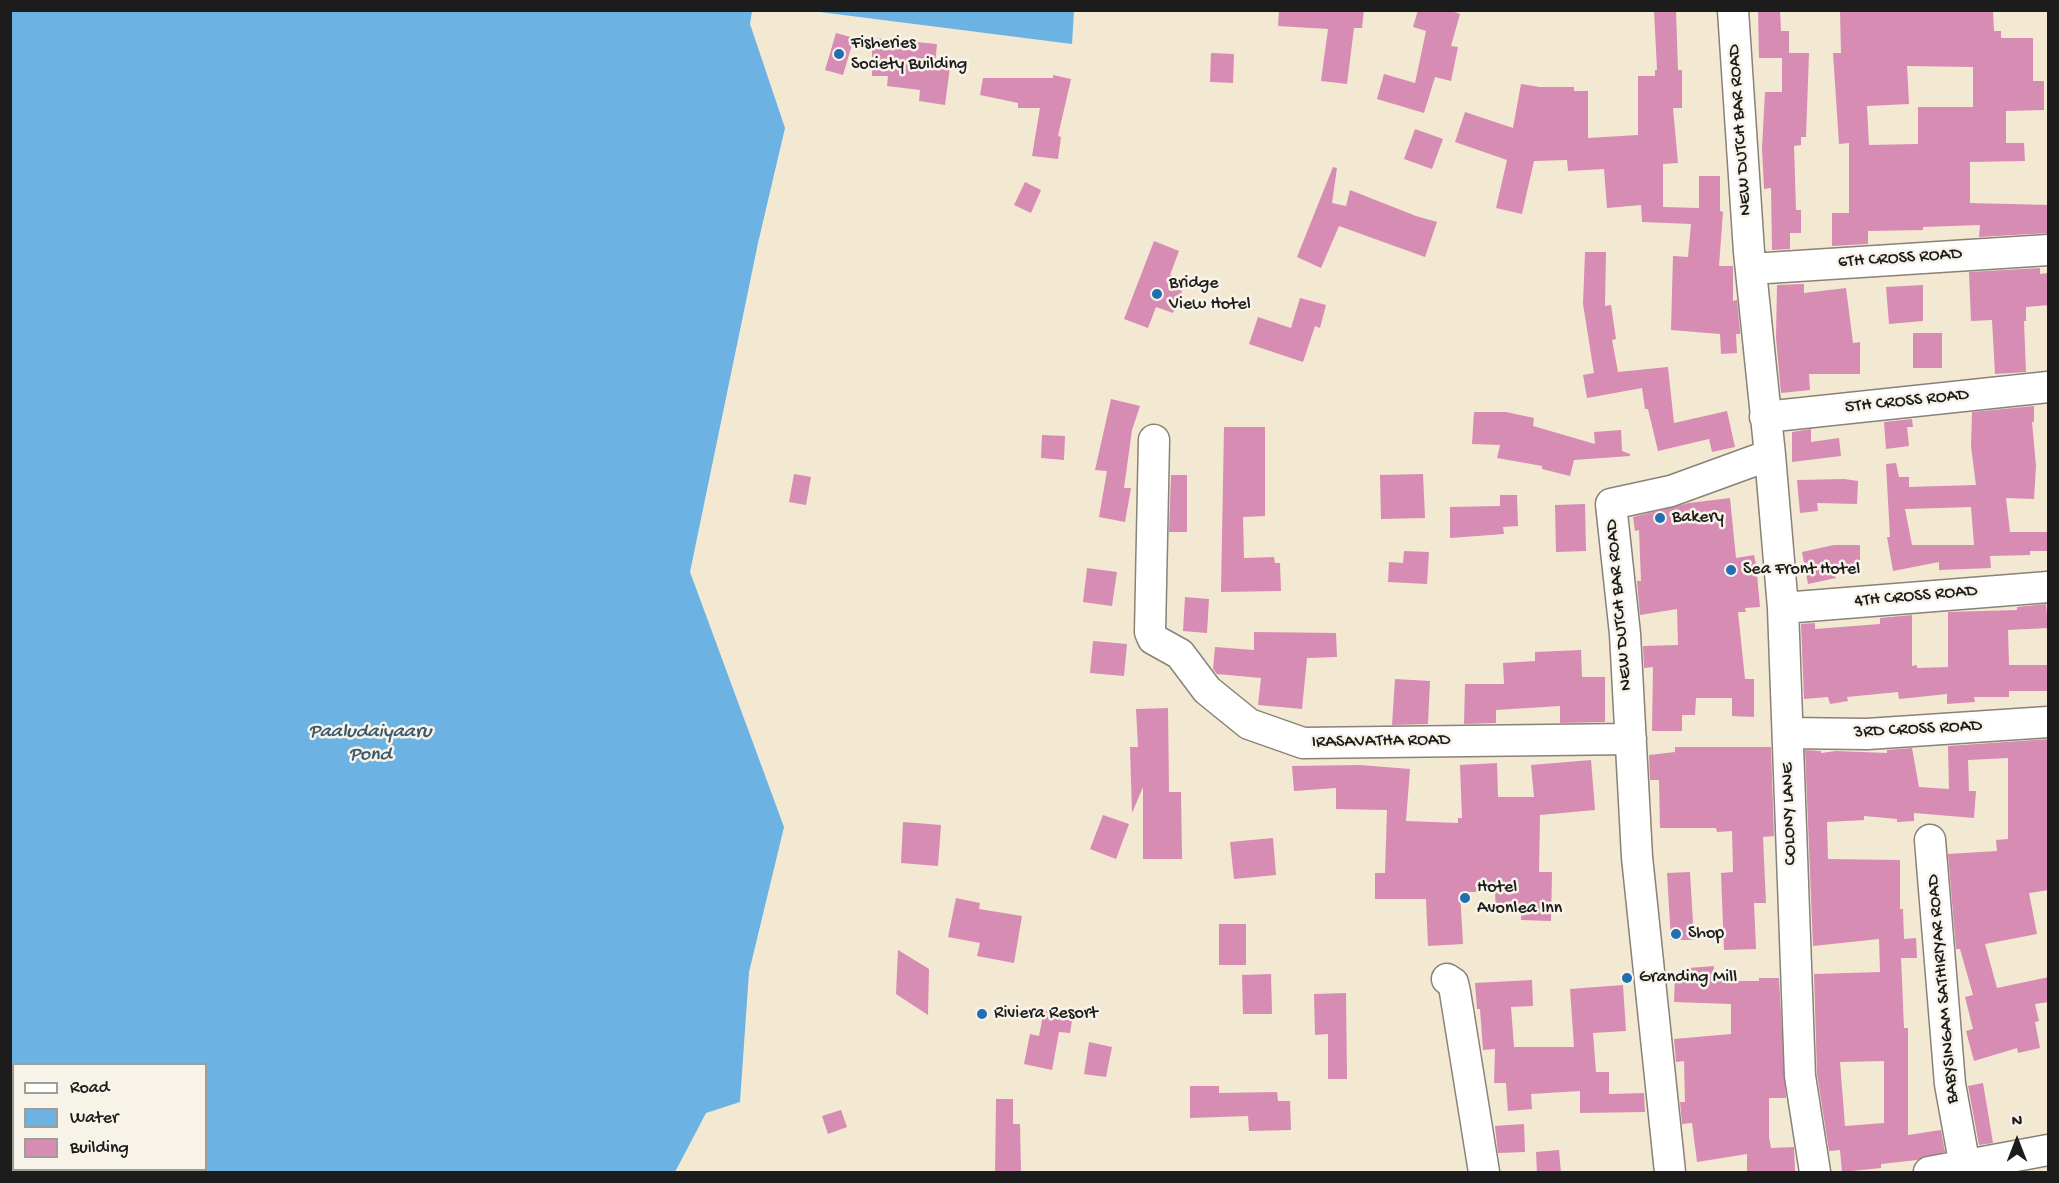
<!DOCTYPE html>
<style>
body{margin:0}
#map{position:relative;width:2059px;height:1183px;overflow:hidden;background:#f3e8d2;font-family:"Gochi Hand",sans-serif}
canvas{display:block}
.frame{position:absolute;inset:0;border:12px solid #1c1c1c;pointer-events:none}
.legend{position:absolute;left:12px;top:1063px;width:195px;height:108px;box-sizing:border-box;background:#f7f3e8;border:2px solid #9f9d96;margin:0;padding:8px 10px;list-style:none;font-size:18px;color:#1c1c1c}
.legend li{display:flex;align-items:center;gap:12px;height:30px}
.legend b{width:30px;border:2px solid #9f9d96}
.north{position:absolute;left:1987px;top:1111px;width:60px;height:60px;-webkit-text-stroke:4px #f7f3e8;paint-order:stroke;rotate:0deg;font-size:16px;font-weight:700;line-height:24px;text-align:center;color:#1c1c1c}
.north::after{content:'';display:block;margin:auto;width:21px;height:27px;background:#1c1c1c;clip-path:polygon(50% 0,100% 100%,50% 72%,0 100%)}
</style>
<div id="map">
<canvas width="2059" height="1183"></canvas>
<div class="frame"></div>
<ul class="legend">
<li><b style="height:8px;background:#fff"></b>Road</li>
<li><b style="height:16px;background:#6cb2e3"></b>Water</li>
<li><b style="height:16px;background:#d78cb3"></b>Building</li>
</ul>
<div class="north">N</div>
</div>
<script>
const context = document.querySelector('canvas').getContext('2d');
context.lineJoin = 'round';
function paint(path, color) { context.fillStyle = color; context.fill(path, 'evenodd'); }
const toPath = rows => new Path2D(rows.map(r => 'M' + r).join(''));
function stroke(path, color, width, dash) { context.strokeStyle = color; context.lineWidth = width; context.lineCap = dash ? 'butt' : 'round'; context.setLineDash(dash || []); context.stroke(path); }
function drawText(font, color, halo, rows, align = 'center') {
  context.font = font + ' "Gochi Hand",sans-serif'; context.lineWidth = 5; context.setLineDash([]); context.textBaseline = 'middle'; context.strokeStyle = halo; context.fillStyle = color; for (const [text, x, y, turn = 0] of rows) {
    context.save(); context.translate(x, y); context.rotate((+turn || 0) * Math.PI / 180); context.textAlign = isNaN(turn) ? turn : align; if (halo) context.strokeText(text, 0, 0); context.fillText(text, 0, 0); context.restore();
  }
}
const water = toPath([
 [10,11,752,11,750,24,785,128,758,243,690,572,784,827,749,972,740,1102,706,1113,675,1172,11,1172],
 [14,1064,206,1064,206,1170,14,1170],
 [812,11,1074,11,1072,44]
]);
const building = toPath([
 [1279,10,1364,10,1362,28,1354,28,1347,84,1321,81,1328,29,1278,26],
 [1418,10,1449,10,1460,14,1451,46,1458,47,1451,81,1435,77,1424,113,1377,99,1384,74,1415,83,1426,31,1413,27],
 [1654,10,1676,10,1678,70,1682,70,1682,108,1673,108,1678,163,1663,164,1663,207,1699,208,1699,176,1720,176,1720,211,1723,212,1719,266,1733,266,1733,301,1737,300,1740,331,1740,334,1736,334,1737,353,1721,354,1720,334,1671,330,1673,256,1688,257,1691,224,1642,222,1641,205,1607,208,1604,169,1568,171,1567,160,1534,161,1522,214,1496,208,1507,160,1455,142,1465,112,1513,128,1521,84,1540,87,1574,87,1574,91,1588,91,1588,138,1638,135,1638,76,1655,76,1655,70,1657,70],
 [1758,10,1780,10,1781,31,1789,31,1789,53,1809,53,1806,137,1801,137,1801,145,1794,146,1796,210,1801,210,1801,233,1790,233,1790,249,1772,250,1771,188,1764,189,1762,148,1765,92,1782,92,1782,58,1759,58],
 [1840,10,1993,10,1994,31,2001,31,2001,38,2033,38,2033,81,2044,81,2044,110,2006,111,2006,143,2024,143,2025,161,1970,162,1970,203,2049,205,2049,233,1979,237,1980,225,1923,227,1923,230,1868,231,1868,244,1832,246,1832,213,1849,213,1849,143,1839,144,1833,53,1841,53],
 [1907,66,1973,67,1973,107,1918,107,1918,144,1869,145,1867,106,1909,104],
 [836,33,854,38,843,75,825,70],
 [872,38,937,44,935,65,950,67,945,105,919,101,920,90,887,86,888,76,872,76],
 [1211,53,1234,54,1233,83,1210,82],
 [1053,75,1071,79,1058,136,1061,137,1058,159,1032,156,1040,108,1018,108,1018,103,980,95,983,78,1053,78],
 [1415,129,1443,139,1432,169,1404,159],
 [1333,167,1337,168,1332,203,1346,206,1350,190,1416,216,1437,222,1425,257,1339,226,1321,268,1297,257],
 [1025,182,1041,190,1031,213,1014,205],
 [1154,241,1179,251,1170,275,1186,281,1173,313,1156,307,1148,328,1124,319],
 [1585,252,1606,252,1605,306,1611,305,1616,339,1612,340,1618,372,1668,367,1674,423,1727,411,1735,447,1712,452,1709,439,1658,451,1648,409,1645,409,1642,388,1587,398,1583,375,1594,373,1583,304],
 [2040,268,2040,274,2049,273,2049,305,2026,307,2026,321,2024,321,2026,372,1995,374,1992,320,1971,321,1969,272],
 [1804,284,1804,293,1846,288,1853,343,1860,342,1860,374,1809,374,1810,390,1781,393,1776,338,1777,285],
 [1923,285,1923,321,1889,324,1886,287],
 [1300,298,1326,305,1320,328,1315,326,1303,362,1249,344,1258,317,1291,328],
 [1913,333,1942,333,1942,368,1913,368],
 [1111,399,1140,406,1132,430,1124,488,1131,488,1125,522,1099,517,1107,471,1095,470],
 [2034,406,2034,422,2032,422,2036,466,2034,499,2006,498,2010,532,2049,532,2049,551,2030,551,2030,555,1990,556,1991,568,1939,570,1939,562,1893,571,1887,537,1890,537,1886,464,1896,463,1899,477,1909,477,1909,487,1976,485,1971,447,1972,412],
 [1971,507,1974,545,1912,545,1905,509],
 [1474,412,1506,412,1534,418,1533,426,1595,444,1594,432,1621,430,1622,451,1630,454,1630,456,1574,460,1570,476,1542,469,1542,466,1497,458,1500,445,1472,444],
 [1912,419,1913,427,1907,427,1909,446,1886,449,1884,422],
 [1224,427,1265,427,1265,516,1243,517,1244,558,1274,557,1275,563,1280,563,1281,591,1221,592],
 [1811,429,1811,442,1839,438,1841,456,1792,462,1792,432],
 [1042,435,1065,436,1064,460,1041,458],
 [794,474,811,477,806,505,789,502],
 [1423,474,1425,518,1381,519,1380,475],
 [1171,475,1187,475,1187,532,1169,532],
 [1844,479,1858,481,1857,504,1817,503,1818,511,1800,513,1797,480],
 [1500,495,1517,495,1518,526,1503,527,1504,534,1450,538,1450,507,1500,506],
 [1730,498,1736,558,1754,555,1756,564,1760,607,1745,608,1746,612,1738,612,1745,679,1754,679,1754,717,1732,716,1732,698,1696,698,1695,715,1682,715,1682,731,1652,731,1653,667,1644,668,1643,646,1678,645,1677,609,1640,615,1637,581,1641,581,1639,530,1635,531,1633,517,1689,503],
 [1585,504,1586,551,1556,552,1555,505],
 [1834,545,1860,545,1860,569,1834,569,1836,578,1808,584,1802,552],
 [1404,551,1429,552,1427,584,1388,582,1389,562,1403,563],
 [1087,568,1117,572,1112,606,1083,602],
 [1185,597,1209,599,1207,633,1183,631],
 [2046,604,2048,628,2008,630,2009,665,2049,665,2049,691,2009,691,2009,697,1974,697,1975,702,1947,704,1947,694,1899,699,1898,692,1847,697,1848,701,1830,704,1828,697,1804,699,1801,624,1815,623,1815,629,1880,624,1880,618,1912,615,1912,666,1917,665,1917,668,1948,667,1948,612,2017,610,2017,607],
 [1254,632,1336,633,1337,657,1307,658,1302,709,1258,705,1261,678,1217,674,1213,669,1215,647,1254,650],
 [1093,641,1127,644,1124,676,1090,673],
 [1581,650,1582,677,1605,677,1605,722,1560,723,1560,706,1496,710,1496,723,1464,724,1465,684,1504,684,1503,663,1535,661,1535,652],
 [1395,679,1430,681,1428,724,1392,725],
 [1168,708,1169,792,1181,792,1182,859,1143,859,1143,787,1132,813,1130,747,1138,747,1136,709],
 [2049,739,2049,890,2029,893,2037,934,1985,944,1997,988,2049,977,2049,1002,2035,1004,2039,1021,2035,1022,2040,1048,2018,1053,2017,1048,1974,1061,1966,1031,1973,1029,1965,997,1973,995,1960,949,1956,949,1948,854,1997,851,1996,840,2008,839,2008,758,1968,760,1969,791,1976,791,1974,818,1914,813,1914,821,1897,822,1897,819,1864,816,1864,820,1827,822,1828,859,1900,860,1900,909,1903,909,1904,939,1916,938,1917,958,1901,958,1904,1028,1908,1028,1908,1135,1941,1130,1945,1152,1917,1160,1881,1164,1881,1168,1842,1172,1840,1150,1829,1151,1817,1074,1814,974,1880,972,1879,939,1813,946,1805,750,1821,751,1821,753,1836,751,1887,753,1887,750,1912,748,1919,787,1949,789,1948,746],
 [1884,1061,1884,1123,1845,1126,1840,1062],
 [1675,747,1771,747,1774,836,1763,837,1766,903,1754,903,1756,949,1724,950,1721,873,1733,872,1732,831,1717,832,1716,828,1660,828,1659,780,1650,780,1649,755,1675,752],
 [1591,760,1595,810,1540,815,1539,872,1552,872,1551,921,1521,920,1521,912,1496,912,1495,892,1460,892,1463,944,1428,946,1426,899,1375,899,1375,873,1385,873,1387,810,1336,809,1336,788,1294,791,1292,766,1360,765,1410,769,1406,821,1458,823,1458,818,1462,818,1460,765,1497,763,1498,797,1534,797,1531,765],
 [1103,815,1129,824,1116,859,1090,849],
 [903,822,941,825,938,866,901,863],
 [1273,838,1276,875,1234,879,1230,842],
 [1690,872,1694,940,1671,940,1667,873],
 [956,898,980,903,979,909,1022,916,1014,963,977,956,980,943,948,937],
 [1219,924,1246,924,1246,965,1219,965],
 [898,950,929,969,928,1015,896,994],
 [1714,966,1713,981,1759,981,1759,978,1779,978,1786,1098,1769,1098,1769,1137,1771,1148,1794,1147,1795,1171,1747,1173,1747,1154,1697,1162,1692,1123,1682,1124,1680,1102,1685,1102,1684,1061,1676,1062,1674,1039,1731,1034,1731,1004,1674,1002,1675,974,1688,974,1688,968],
 [1271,974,1272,1014,1243,1014,1242,975],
 [1532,980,1533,1006,1511,1007,1514,1047,1574,1047,1570,989,1623,985,1626,1031,1593,1033,1596,1072,1609,1072,1609,1094,1644,1093,1645,1112,1580,1113,1580,1091,1531,1094,1532,1109,1508,1111,1506,1083,1494,1083,1495,1049,1483,1050,1480,1009,1477,1009,1475,983],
 [1346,993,1347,1079,1328,1079,1328,1034,1315,1035,1314,994],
 [1044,1010,1073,1015,1070,1033,1059,1032,1052,1070,1024,1064,1030,1034,1039,1036],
 [1089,1042,1112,1047,1106,1077,1084,1074],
 [1983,1083,1993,1143,1979,1145,1968,1086],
 [1190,1086,1219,1086,1219,1093,1277,1092,1278,1101,1290,1101,1291,1130,1249,1131,1248,1116,1190,1118],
 [996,1099,1013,1099,1013,1124,1020,1124,1021,1173,995,1173],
 [841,1110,847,1127,828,1134,822,1116],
 [1524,1124,1525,1152,1498,1153,1495,1126],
 [1559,1150,1561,1173,1537,1173,1536,1152]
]);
const minor = toPath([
 [1751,269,2048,250],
 [1765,417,2048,387],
 [1154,440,1150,632,1153,639,1180,654,1207,690,1249,724,1303,743,1631,739],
 [1770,455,1783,608,1800,1076,1815,1172],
 [1783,608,2048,587],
 [1788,733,1867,734,2048,722],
 [1930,840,1950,1084,1966,1172],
 [1447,979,1453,983,1455,992,1484,1172],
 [1670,1172,1637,857,1625,634,1611,504,1671,491,1770,455,1749,252,1733,10],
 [1929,1172,2048,1150]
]);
const markers = [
 [839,54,6,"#1f6fb2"],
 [1157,294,6,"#1f6fb2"],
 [1660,518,6,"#1f6fb2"],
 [1731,570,6,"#1f6fb2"],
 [1465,898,6,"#1f6fb2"],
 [1676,934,6,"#1f6fb2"],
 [1627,978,6,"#1f6fb2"],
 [982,1014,6,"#1f6fb2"]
];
const poiNames = [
 ["Fisheries",851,44],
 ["Society Building",851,65],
 ["Bridge",1169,284],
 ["View Hotel",1169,305],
 ["Bakery",1672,518],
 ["Sea Front Hotel",1743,570],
 ["Hotel",1477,888],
 ["Avonlea Inn",1477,909],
 ["Shop",1688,934],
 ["Granding Mill",1639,978],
 ["Riviera Resort",994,1014]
];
const streetNames = [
 ["NEW DUTCH BAR ROAD",1741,130,-94],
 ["6TH CROSS ROAD",1900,259,-4],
 ["5TH CROSS ROAD",1907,402,-6],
 ["4TH CROSS ROAD",1916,597,-5],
 ["NEW DUTCH BAR ROAD",1620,605,-95],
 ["3RD CROSS ROAD",1918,730,-3],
 ["IRASAVATHA ROAD",1381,742,-1],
 ["COLONY LANE",1790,814,-92],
 ["BABYSINGAM SATHIRIYAR ROAD",1944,989,-95]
];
const waterNames = [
 ["Paaludaiyaaru",370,733],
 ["Pond",370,756]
];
paint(water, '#6cb2e3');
paint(building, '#d78cb3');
stroke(minor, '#888277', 33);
stroke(minor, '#fff', 30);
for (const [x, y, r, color] of markers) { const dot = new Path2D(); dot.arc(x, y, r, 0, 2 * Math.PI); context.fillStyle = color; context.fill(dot); stroke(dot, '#f7f3e8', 2); }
drawText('18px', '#1c1c1c', '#f7f3e8', poiNames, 'left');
drawText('18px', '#1c1c1c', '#f7f3e8', streetNames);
drawText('italic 20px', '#3c586c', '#f7f3e8', waterNames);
</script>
